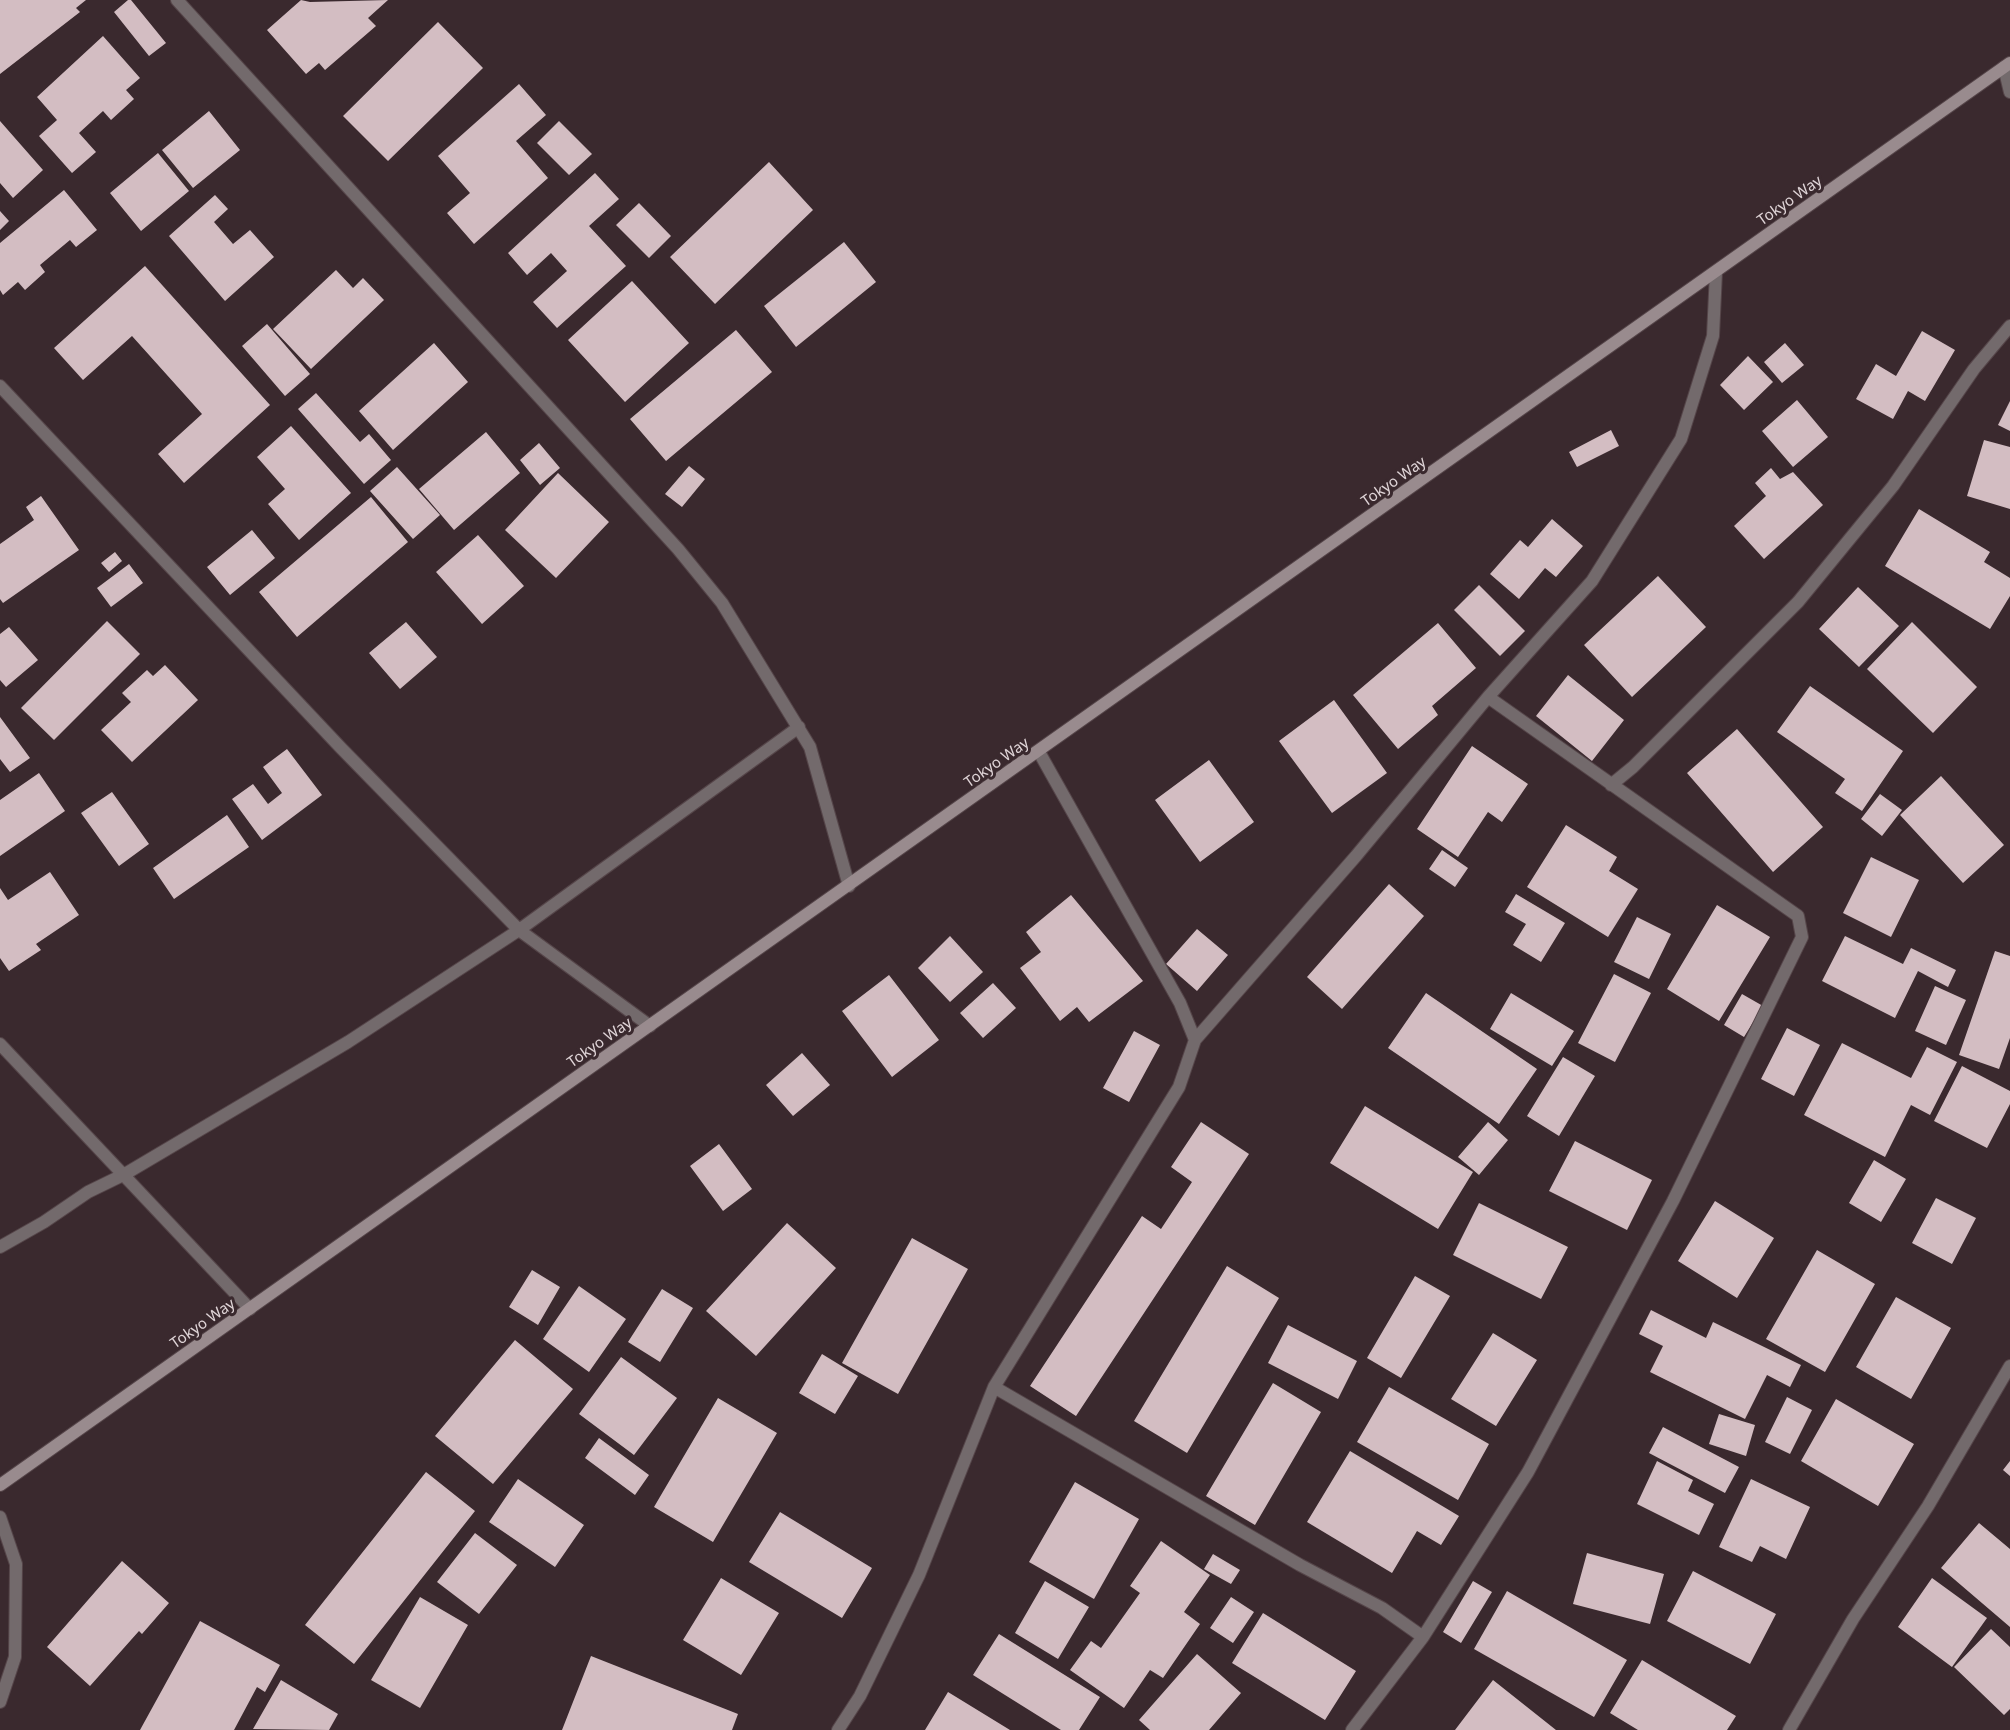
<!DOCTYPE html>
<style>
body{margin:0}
canvas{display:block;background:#3a292e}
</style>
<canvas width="2010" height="1730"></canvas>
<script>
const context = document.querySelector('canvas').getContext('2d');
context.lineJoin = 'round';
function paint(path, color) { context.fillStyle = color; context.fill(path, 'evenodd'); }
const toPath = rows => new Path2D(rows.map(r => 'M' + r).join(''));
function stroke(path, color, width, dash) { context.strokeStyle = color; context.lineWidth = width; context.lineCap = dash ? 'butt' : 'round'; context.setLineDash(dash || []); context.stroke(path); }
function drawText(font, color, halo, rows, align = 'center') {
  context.font = font + ' "Noto Sans",sans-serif'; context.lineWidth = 6; context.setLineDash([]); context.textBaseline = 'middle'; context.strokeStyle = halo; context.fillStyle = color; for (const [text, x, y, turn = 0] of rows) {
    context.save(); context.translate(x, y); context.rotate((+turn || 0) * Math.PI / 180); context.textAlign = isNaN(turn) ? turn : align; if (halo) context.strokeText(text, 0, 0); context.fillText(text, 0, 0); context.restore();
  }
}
const building = toPath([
 [0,0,86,0,76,8,80,12,0,74],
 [128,0,131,0,166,43,149,56,114,12],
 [301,0,310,2,388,0,368,18,376,26,325,70,319,63,306,74,267,30],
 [438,22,483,68,388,161,343,116],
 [103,36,140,78,126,90,134,99,111,120,103,111,79,133,96,152,72,173,39,136,57,120,37,97],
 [519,84,546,115,516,141,548,178,474,244,447,213,470,193,438,156],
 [209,111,240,150,193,188,162,150],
 [0,121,43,170,13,198,0,183],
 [559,121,592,154,569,175,537,143],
 [158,153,189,191,141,231,110,193],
 [769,162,813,210,715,304,670,257],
 [595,173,619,199,589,226,626,266,557,328,533,302,567,271,551,253,527,275,508,253],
 [64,190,97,230,76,247,70,240,40,265,45,272,25,290,18,282,3,295,0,290,0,243],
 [215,195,228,209,214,222,233,244,250,230,274,257,225,301,169,236],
 [639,203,671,236,649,258,616,225],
 [0,211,9,221,0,230],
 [844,242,876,282,796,347,764,306],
 [145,266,270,405,184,483,158,454,202,414,132,336,83,380,54,348],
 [336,270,353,288,363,278,384,300,311,369,273,329],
 [632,281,689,343,625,402,568,340],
 [267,324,310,374,285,396,242,346],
 [736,330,772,372,666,461,630,419],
 [1922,331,1955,350,1925,401,1908,391,1893,419,1856,399,1876,364,1896,376],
 [434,343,468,382,393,450,359,411],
 [1785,343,1804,365,1782,383,1764,362],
 [1748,356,1773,382,1744,410,1720,385],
 [316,393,360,442,369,434,391,460,364,484,298,409],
 [1797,400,1828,437,1793,467,1762,431],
 [2010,401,2010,431,1998,425],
 [291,426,351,493,299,540,268,504,285,489,257,457],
 [1611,430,1619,446,1577,467,1569,452],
 [486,432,520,473,454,530,419,489],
 [1984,440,2010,447,2010,509,1967,496],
 [539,443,560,468,540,485,520,460],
 [689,466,705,479,682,507,665,494],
 [397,467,440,515,413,539,370,491],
 [1771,468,1780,479,1793,472,1823,505,1764,559,1734,526,1766,496,1755,483],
 [558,473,609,522,556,578,505,530],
 [41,496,79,550,3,603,0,599,0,544,34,520,26,507],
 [371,497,408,542,297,637,259,592],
 [1919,509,1990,552,1984,562,2010,578,2010,596,1990,629,1885,566],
 [1552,519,1583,546,1556,577,1545,568,1519,599,1490,574,1520,540,1528,547],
 [252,530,275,558,230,595,207,567],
 [478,535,524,586,482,624,436,572],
 [115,552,122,561,109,572,101,563],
 [129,564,143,583,111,607,97,588],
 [1658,576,1706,627,1632,697,1584,645],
 [1479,585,1525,631,1500,656,1454,610],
 [1858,587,1899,626,1859,667,1819,629],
 [107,621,140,654,54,740,21,708],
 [406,622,437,657,400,689,369,653],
 [1912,622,1977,687,1933,733,1867,669],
 [1438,623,1476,668,1432,706,1438,715,1398,749,1353,695],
 [9,627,38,660,6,687,0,680,0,634],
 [165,665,198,700,132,762,101,730,131,702,122,693,147,670,153,676],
 [1568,675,1624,720,1592,761,1536,716],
 [1810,686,1903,751,1862,811,1835,793,1845,779,1777,732],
 [1334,700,1387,773,1332,813,1279,741],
 [0,717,30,758,10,772,0,759],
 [1737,729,1823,827,1773,872,1687,773],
 [1472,746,1528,784,1502,822,1488,812,1458,857,1417,829],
 [287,749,322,795,262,840,232,799,253,784,268,804,282,793,263,767],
 [1209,760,1254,822,1200,862,1155,800],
 [39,773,65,811,0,856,0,800],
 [1941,776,2004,845,1963,883,1900,815],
 [112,792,149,844,119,866,81,813],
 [1880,794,1902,810,1882,836,1861,819],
 [227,815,249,847,174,899,153,868],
 [1566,825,1617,857,1609,871,1638,889,1608,937,1527,887],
 [1442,850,1468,868,1455,887,1429,869],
 [1871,857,1919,880,1891,937,1843,913],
 [50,872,79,915,36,944,41,950,9,971,0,958,0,888,8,900],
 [1389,884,1424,916,1342,1009,1307,977],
 [1516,894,1565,923,1541,962,1513,945,1526,924,1505,912],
 [1071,895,1143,981,1089,1022,1077,1007,1060,1021,1020,968,1041,952,1026,932],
 [1717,905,1770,937,1719,1021,1667,989],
 [1637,917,1671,934,1649,979,1614,962],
 [1197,929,1228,955,1197,991,1166,964],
 [950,936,983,972,950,1002,918,968],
 [1845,936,1903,964,1911,948,1956,970,1948,987,1918,971,1895,1018,1822,981],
 [1995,951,2010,956,2010,1038,1999,1069,1959,1055],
 [1614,974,1651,993,1615,1062,1578,1043],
 [889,975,939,1040,892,1077,842,1011],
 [993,983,1016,1008,983,1038,960,1013],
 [1935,986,1966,1000,1946,1045,1915,1031],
 [1426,993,1537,1069,1499,1124,1388,1048],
 [1511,993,1574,1031,1552,1066,1490,1029],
 [1742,994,1763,1006,1744,1037,1724,1025],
 [1787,1028,1820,1045,1794,1096,1761,1079],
 [1134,1031,1160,1045,1129,1102,1103,1088],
 [1842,1043,1911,1078,1927,1047,1957,1062,1930,1115,1911,1105,1885,1157,1804,1115],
 [802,1053,830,1085,793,1116,766,1085],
 [1563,1057,1595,1076,1559,1136,1527,1116],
 [1962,1066,2010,1091,2010,1104,1987,1148,1934,1121],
 [1365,1106,1473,1172,1438,1229,1330,1163],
 [1201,1122,1249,1154,1076,1416,1030,1386,1142,1216,1161,1229,1192,1182,1171,1167],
 [1488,1122,1508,1140,1479,1175,1458,1157],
 [1575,1141,1652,1180,1627,1230,1549,1191],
 [719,1144,752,1189,723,1211,690,1166],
 [1874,1160,1906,1179,1881,1222,1849,1203],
 [1936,1198,1976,1218,1952,1264,1912,1243],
 [1715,1201,1774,1238,1737,1298,1678,1261],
 [1479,1203,1568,1247,1541,1299,1453,1255],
 [787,1223,836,1268,756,1356,706,1311],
 [912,1238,968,1269,898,1394,842,1363],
 [1817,1250,1875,1284,1825,1372,1766,1339],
 [1227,1266,1279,1298,1187,1453,1134,1421],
 [532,1270,560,1287,538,1325,509,1307],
 [1415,1276,1450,1296,1401,1378,1367,1358],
 [579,1286,626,1319,589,1372,543,1339],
 [662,1289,693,1308,660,1362,628,1342],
 [1896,1297,1951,1328,1911,1399,1856,1367],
 [1651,1310,1706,1338,1713,1322,1801,1365,1790,1387,1767,1375,1745,1419,1650,1372,1663,1346,1639,1334],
 [1288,1325,1357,1361,1338,1399,1268,1363],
 [1493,1333,1537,1360,1496,1426,1451,1399],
 [515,1340,573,1389,493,1484,435,1436],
 [822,1354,858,1376,835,1414,799,1393],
 [621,1357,677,1398,634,1455,579,1414],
 [1273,1383,1321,1412,1255,1525,1206,1496],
 [1389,1387,1489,1444,1458,1500,1357,1442],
 [1787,1397,1812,1410,1790,1454,1765,1442],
 [718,1398,777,1433,713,1542,654,1507],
 [1836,1399,1914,1444,1878,1506,1801,1461],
 [1719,1414,1755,1425,1746,1456,1709,1444],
 [1663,1427,1739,1467,1725,1493,1649,1453],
 [599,1438,649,1475,635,1495,585,1458],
 [1350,1451,1459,1516,1441,1545,1417,1531,1392,1573,1307,1522],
 [1657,1461,1693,1480,1688,1491,1714,1504,1699,1535,1637,1504],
 [2010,1461,2010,1476,2003,1470],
 [426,1472,475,1511,354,1664,305,1625],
 [518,1479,584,1525,555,1567,489,1522],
 [1751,1479,1810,1507,1786,1559,1760,1546,1752,1562,1719,1547],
 [1075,1482,1139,1519,1094,1599,1029,1562],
 [780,1512,872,1568,842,1618,749,1562],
 [1979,1523,2010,1549,2010,1627,1941,1568],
 [475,1533,517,1565,479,1614,437,1582],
 [1161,1541,1210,1575,1184,1612,1200,1624,1163,1678,1150,1670,1124,1708,1070,1670,1091,1641,1101,1648,1140,1593,1130,1586],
 [1587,1553,1664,1574,1650,1624,1573,1604],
 [1213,1554,1240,1570,1231,1584,1204,1569],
 [122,1561,169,1603,142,1634,139,1631,90,1686,47,1647],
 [1693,1571,1776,1614,1750,1664,1667,1621],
 [721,1578,779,1613,741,1675,683,1640],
 [1932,1578,1987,1618,1952,1667,1898,1627],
 [1045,1581,1089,1607,1058,1659,1015,1633],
 [1473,1581,1492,1592,1461,1643,1443,1632],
 [1507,1591,1627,1660,1594,1717,1474,1649],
 [420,1597,468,1625,420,1708,371,1680],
 [1231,1597,1254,1612,1233,1643,1210,1628],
 [1263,1613,1356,1671,1325,1720,1232,1663],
 [200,1621,280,1665,265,1692,257,1687,234,1730,140,1730],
 [1991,1629,2010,1647,2010,1709,2004,1715,1954,1667],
 [999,1634,1100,1697,1079,1730,1061,1730,973,1675],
 [1197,1654,1241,1693,1209,1730,1150,1730,1139,1720],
 [591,1656,738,1714,732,1730,562,1730],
 [1642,1660,1736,1716,1727,1730,1638,1730,1610,1713],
 [281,1680,338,1714,329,1730,253,1729],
 [1493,1680,1556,1730,1455,1730],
 [948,1692,1010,1730,925,1730]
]);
const minor = toPath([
 [177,0,678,549,722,603,810,747,849,886],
 [2004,67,2010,92],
 [0,386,341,748,519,930,650,1026],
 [1611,785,1633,767,1798,602,1893,486,1974,369,2010,326],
 [1195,1040,1356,856,1488,697,1592,581,1681,439,1713,336,1716,272],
 [0,1044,250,1309],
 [0,1247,44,1222,88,1192,125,1174,348,1042,519,930,799,727],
 [994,1387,1300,1565,1382,1608,1423,1637],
 [0,1517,16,1564,15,1657,0,1702],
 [838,1730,860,1696,919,1575,994,1387,1179,1087,1195,1040,1180,1003,1039,752],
 [1352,1730,1423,1637,1528,1472,1673,1201,1802,937,1798,916,1488,697],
 [1789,1730,1853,1619,1928,1506,2010,1366]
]);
const secondary = toPath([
 [0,1485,2010,63]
]);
const streetNames = [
 ["Tokyo Way",1790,201,-35],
 ["Tokyo Way",1394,482,-35],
 ["Tokyo Way",997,763,-35],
 ["Tokyo Way",600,1043,-35],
 ["Tokyo Way",203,1324,-35]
];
paint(building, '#d3bdc2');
stroke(minor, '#554549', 14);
stroke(secondary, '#554549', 14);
stroke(minor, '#736a6c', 12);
stroke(secondary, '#998b8e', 12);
drawText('15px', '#e0d5d8', '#3a292e', streetNames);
</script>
